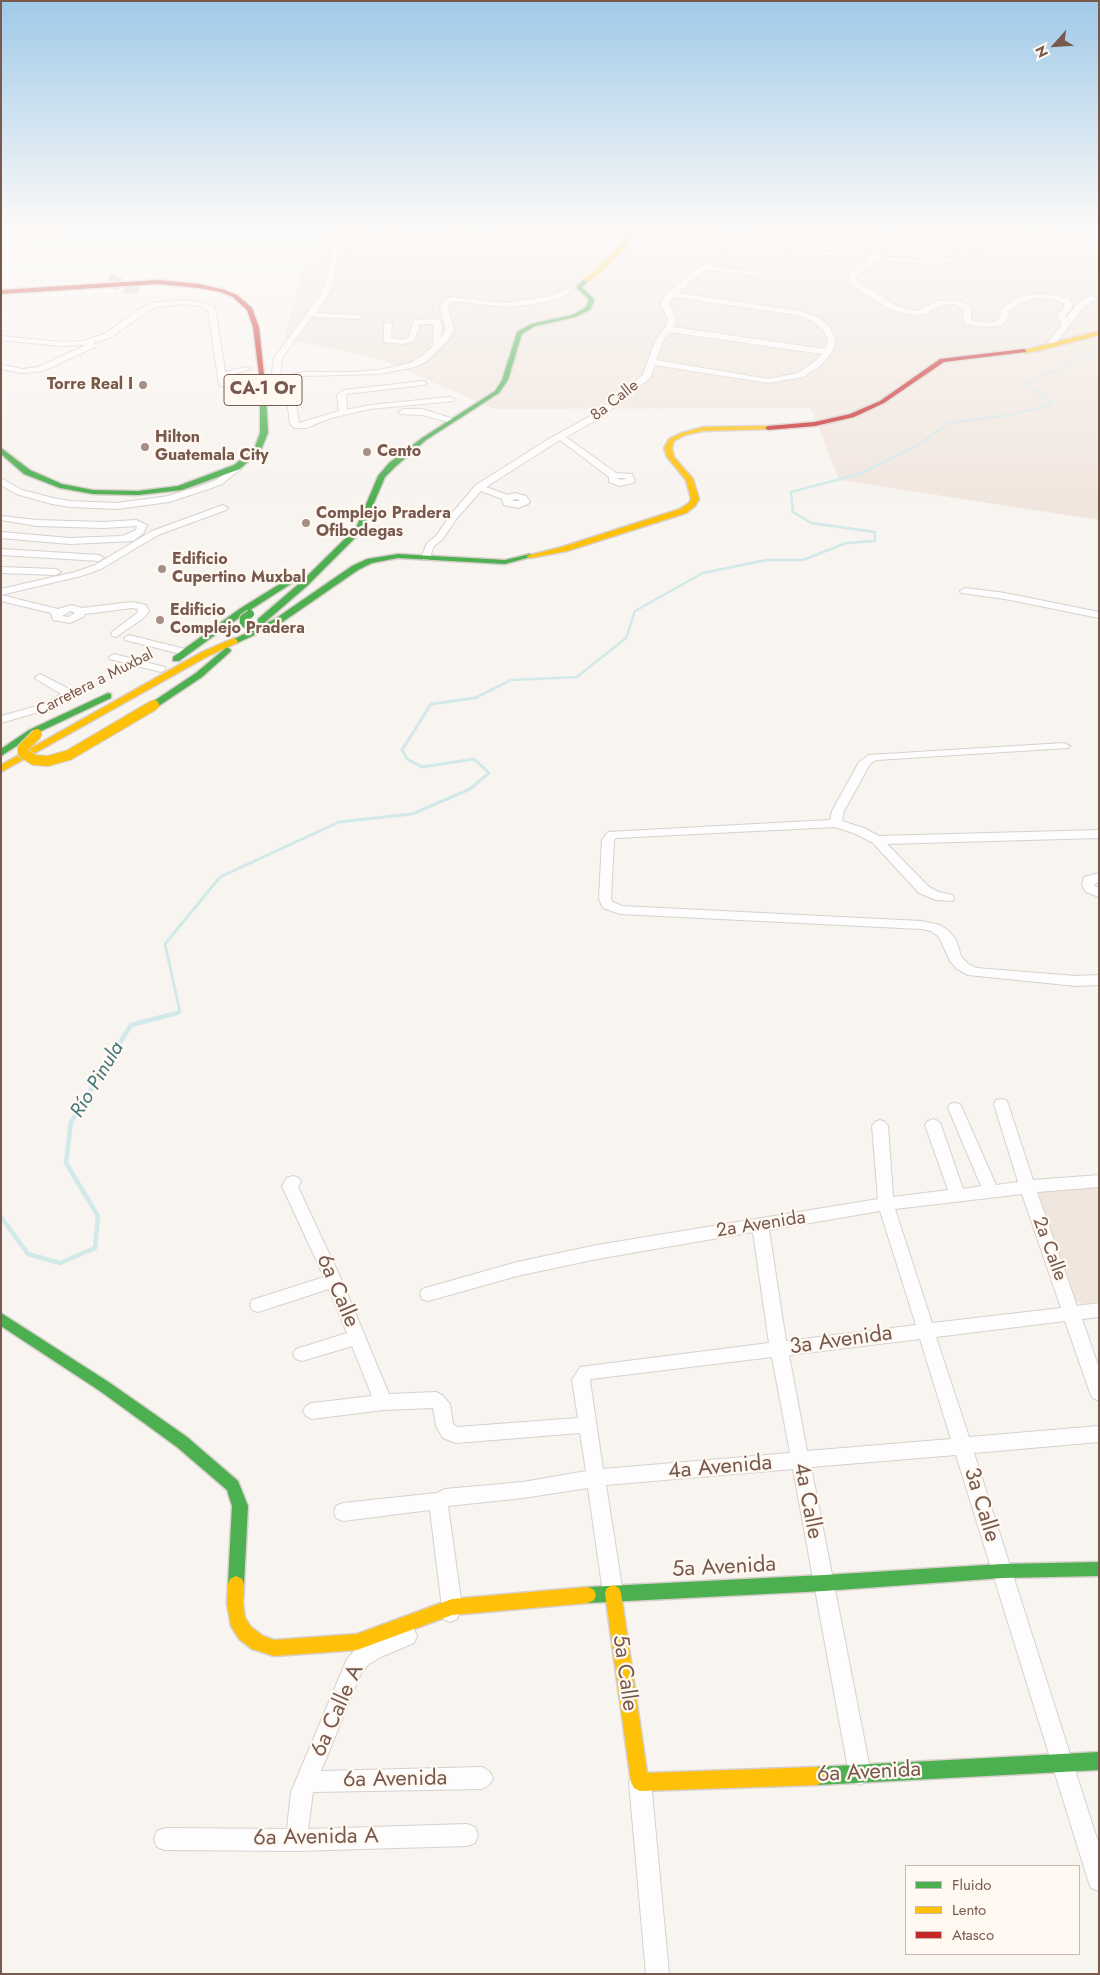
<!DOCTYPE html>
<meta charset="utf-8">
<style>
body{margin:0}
#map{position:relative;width:1100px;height:1975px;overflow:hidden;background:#f8f4f0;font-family:Jost,sans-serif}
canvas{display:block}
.frame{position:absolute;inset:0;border:2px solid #78594e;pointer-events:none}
.legend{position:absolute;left:905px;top:1865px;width:175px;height:90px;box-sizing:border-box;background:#fff9f2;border:1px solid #c9b9b0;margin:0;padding:6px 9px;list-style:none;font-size:15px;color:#78594e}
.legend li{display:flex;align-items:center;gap:10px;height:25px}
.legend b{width:25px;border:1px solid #c9b9b0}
.north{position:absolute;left:1030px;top:20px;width:50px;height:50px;-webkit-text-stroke:4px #fff9f2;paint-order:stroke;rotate:244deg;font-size:14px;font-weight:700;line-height:20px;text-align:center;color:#78594e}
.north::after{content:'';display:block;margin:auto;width:18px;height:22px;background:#78594e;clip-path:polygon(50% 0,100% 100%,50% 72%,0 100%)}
</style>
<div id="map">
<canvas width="1100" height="1975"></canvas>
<div class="frame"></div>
<ul class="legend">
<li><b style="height:6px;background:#4caf50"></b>Fluido</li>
<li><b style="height:6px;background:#ffc107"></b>Lento</li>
<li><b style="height:6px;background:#c62828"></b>Atasco</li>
</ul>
<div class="north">N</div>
</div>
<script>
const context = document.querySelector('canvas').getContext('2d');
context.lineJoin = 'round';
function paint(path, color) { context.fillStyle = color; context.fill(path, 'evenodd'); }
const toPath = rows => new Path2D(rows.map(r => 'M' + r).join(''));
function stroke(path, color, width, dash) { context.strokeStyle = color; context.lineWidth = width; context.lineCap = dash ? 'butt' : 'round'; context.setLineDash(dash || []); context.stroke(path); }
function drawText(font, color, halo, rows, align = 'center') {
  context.font = font + ' Jost,sans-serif'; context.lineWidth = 4.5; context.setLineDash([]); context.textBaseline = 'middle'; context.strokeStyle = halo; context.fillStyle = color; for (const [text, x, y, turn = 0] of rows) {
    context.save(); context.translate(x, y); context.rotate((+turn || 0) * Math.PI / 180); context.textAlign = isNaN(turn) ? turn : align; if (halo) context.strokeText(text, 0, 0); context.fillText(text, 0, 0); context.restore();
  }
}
const residential = toPath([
 [1,227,91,227,1,241],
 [319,227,1099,227,1099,520,839,480,811,408,494,409,383,360,284,338,304,267,324,259],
 [1099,1185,1099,1302,1083,1304,1075,1301,1035,1197,1038,1190]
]);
const streamFar3 = toPath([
 [941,428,948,423,1011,415,1052,404,1027,384,1099,349]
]);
const streamFar2 = toPath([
 [501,685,511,680,577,677,626,638,635,611,703,573,766,560,803,560,846,543,875,541,875,532,811,523,793,512,791,492,859,474,921,443,943,427]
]);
const streamFar1 = toPath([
 [172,1014,180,1012,165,944,220,877,339,822,412,814,470,789,489,773,474,759,422,767,407,759,402,750,431,704,475,698,503,684]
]);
const stream = toPath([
 [1,1217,28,1254,60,1263,95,1248,98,1216,66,1163,71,1122,131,1025,177,1013]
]);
const highwayTunnel = toPath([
 [108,279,126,287,139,287]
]);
const street = toPath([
 [84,227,96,227,1,251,1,247,84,227],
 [323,227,329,227,336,249,367,229,380,227,337,254,335,277,329,294,316,313,358,315,362,317,358,319,312,317,282,358,280,378,303,372,356,372,379,370,410,363,421,357,433,346,434,324,420,324,414,341,403,344,384,342,384,324,388,322,392,324,391,338,402,340,408,338,414,320,438,319,442,323,441,338,446,329,440,310,441,302,451,297,505,303,551,296,569,288,573,290,556,300,527,305,505,307,454,301,449,303,448,310,454,329,449,339,427,361,415,367,379,374,303,376,283,382,289,384,294,390,299,423,339,411,337,395,344,390,423,381,427,383,423,385,346,394,347,410,370,405,450,397,454,399,453,401,370,409,331,418,306,428,294,428,290,424,286,391,274,384,263,385,259,383,271,380,274,358,321,294,327,277,331,256,323,227],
 [396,227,413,227,458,234,483,231,489,227,497,227,487,234,458,238,396,227],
 [731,227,737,227,736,235,709,266,758,272,762,274,761,276,705,270,678,293,800,311,820,318,830,328,836,341,832,352,821,365,803,377,768,383,655,365,650,378,602,417,566,437,616,473,632,474,635,481,633,483,620,486,609,482,609,477,560,440,486,487,508,495,515,493,526,496,530,502,528,504,518,508,504,505,502,499,481,491,457,518,442,540,434,546,429,560,423,560,421,558,427,543,436,536,451,514,476,485,547,440,596,413,643,375,655,341,667,325,668,319,661,305,662,300,668,292,710,259,730,235,731,227],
 [674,297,798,315,814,322,824,331,828,341,825,349,673,327,676,319,669,305,670,301,674,297],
 [670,332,822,354,815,361,798,373,768,379,656,360,663,341,670,332],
 [617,478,625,478,625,479,621,480,617,478],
 [515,499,519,500,520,501,512,501,515,499],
 [880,227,886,227,879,256,936,261,955,257,965,248,984,243,1039,238,1023,227,1031,227,1045,236,1066,227,1094,227,1068,231,1047,240,1036,243,984,247,969,250,959,260,936,265,877,260,857,276,856,280,897,306,914,311,920,310,937,301,955,300,971,306,971,319,973,321,992,323,996,321,1000,317,1002,308,1019,297,1034,294,1052,295,1071,300,1072,308,1065,315,1066,319,1078,303,1091,296,1098,298,1084,307,1055,344,1052,344,1048,342,1062,325,1057,315,1064,308,1064,303,1051,299,1034,298,1025,301,1009,311,1008,317,1002,325,992,327,968,325,963,320,964,309,954,304,942,305,925,314,914,315,891,310,849,283,851,273,869,259,790,252,787,250,790,248,872,255,876,243,805,238,802,236,805,234,877,239,880,227],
 [183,300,200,302,215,307,225,372,246,367,250,369,225,377,226,382,250,391,250,395,244,395,219,385,208,310,199,306,183,304,157,307,147,312,110,338,93,343,96,345,95,347,43,371,23,373,1,369,1,365,23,369,38,367,86,345,61,346,1,340,1,336,61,342,83,341,104,334,141,308,153,303,183,300],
 [403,409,422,409,457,420,453,423,422,415,400,414,399,412,403,409],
 [239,463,243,466,242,468,222,484,206,490,169,502,117,509,70,507,52,504,16,494,1,485,1,478,22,490,53,498,70,501,117,503,168,496,200,486,216,480,239,463],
 [223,505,228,508,226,510,158,535,101,569,81,576,1,595,1,589,75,572,95,565,152,531,223,505],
 [1,516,37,520,103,522,136,520,147,525,143,534,133,541,70,544,1,538,1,532,70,538,122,536,136,530,137,526,103,528,37,526,1,520,1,516],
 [1,549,99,555,104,558,99,561,1,555,1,549],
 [1,567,56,569,61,572,56,575,1,573,1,567],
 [965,588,1005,593,1099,612,1099,618,1005,599,961,593,960,591,965,588],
 [1,595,58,609,71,605,82,608,132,602,146,605,149,611,145,617,116,637,112,636,111,634,112,632,137,613,138,609,132,608,85,614,83,617,70,623,53,620,51,613,1,601,1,595],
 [71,611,75,613,68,617,62,616,71,611],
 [129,635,189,650,190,652,185,655,125,640,124,638,129,635],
 [114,654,165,667,166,669,161,672,110,659,109,657,114,654],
 [40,674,67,688,73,695,71,697,52,708,1,723,1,716,44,704,61,694,36,679,35,677,40,674],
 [1064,743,1070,746,1068,748,876,760,870,764,844,811,842,821,864,828,879,836,1099,830,1099,838,887,844,929,887,939,892,953,895,954,898,953,901,936,900,919,893,873,843,856,834,835,827,616,838,614,840,611,899,613,902,622,906,921,921,940,925,949,931,956,940,961,956,967,963,976,968,1076,976,1099,975,1099,985,1076,986,968,975,957,969,950,961,939,937,931,931,921,929,620,914,603,908,599,899,602,840,608,832,830,820,832,811,859,762,869,755,1064,743],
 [1099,873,1099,881,1094,885,1099,888,1099,897,1086,892,1082,885,1084,877,1099,873],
 [1001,1099,1006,1100,1008,1104,1033,1180,1099,1175,1099,1187,1037,1192,1077,1306,1099,1303,1099,1317,1082,1319,1099,1368,1099,1401,1093,1398,1090,1393,1065,1321,936,1337,969,1437,1099,1426,1099,1442,974,1453,1099,1845,1099,1891,1091,1888,1088,1880,956,1455,811,1467,871,1774,867,1781,860,1785,853,1781,849,1774,793,1469,606,1485,623,1593,620,1600,613,1602,606,1600,603,1593,588,1488,523,1498,448,1506,462,1607,457,1619,450,1622,443,1619,440,1612,442,1607,430,1510,343,1521,336,1518,334,1512,336,1506,343,1503,437,1493,445,1489,523,1482,586,1471,580,1433,456,1443,443,1438,436,1426,433,1408,383,1410,312,1419,306,1416,303,1411,306,1406,312,1403,372,1396,352,1346,302,1361,296,1359,293,1354,296,1349,347,1333,329,1289,258,1312,252,1310,250,1305,252,1300,324,1277,282,1186,287,1178,293,1176,299,1178,301,1182,298,1187,342,1281,389,1394,436,1392,442,1395,450,1404,453,1424,457,1427,578,1418,572,1380,580,1367,769,1343,753,1232,597,1259,517,1276,428,1301,422,1299,420,1294,422,1289,517,1262,597,1245,878,1199,872,1126,875,1122,880,1120,885,1122,888,1126,893,1197,948,1190,925,1125,928,1121,933,1119,938,1121,941,1125,963,1189,981,1186,948,1108,950,1104,955,1103,960,1104,962,1108,996,1185,1018,1182,994,1104,996,1100,1001,1099],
 [1022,1194,1061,1308,932,1323,895,1209,1022,1194],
 [880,1211,916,1325,786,1341,769,1230,880,1211],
 [920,1339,951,1439,807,1451,789,1355,920,1339],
 [772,1357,790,1453,603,1469,590,1381,591,1379,772,1357],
 [407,1626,414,1629,417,1636,414,1643,381,1657,369,1664,361,1673,321,1771,482,1767,489,1771,493,1778,489,1785,482,1789,313,1792,308,1829,467,1824,475,1827,478,1835,475,1843,467,1846,296,1851,165,1850,157,1847,154,1839,157,1831,165,1828,287,1829,291,1792,347,1659,355,1650,367,1643,407,1626],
 [640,1771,647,1775,651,1782,669,1974,646,1974,629,1782,633,1775,640,1771]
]);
const fast = toPath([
 [584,279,589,280,582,287,595,300,590,310,576,317,535,326,522,334,508,380,499,393,426,440,395,467,385,477,362,531,307,586,264,623,258,623,258,619,301,582,356,528,378,476,389,463,422,438,495,391,502,380,517,332,531,324,572,315,585,308,589,300,576,287,584,279],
 [260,373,265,374,268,433,261,450,240,469,182,490,138,495,93,494,60,488,24,474,1,454,1,448,30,470,62,484,93,490,138,491,178,486,234,465,254,449,260,433,260,373],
 [398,554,505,560,530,554,534,556,505,564,398,558,372,563,358,570,281,623,237,643,231,643,230,641,275,619,352,566,367,559,398,554],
 [293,576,300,578,247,612,179,661,173,661,173,657,241,608,293,576],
 [227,647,231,650,230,652,202,677,157,707,151,707,151,703,196,673,227,647],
 [108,693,111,694,111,698,35,734,1,756,1,749,29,730,108,693],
 [1,1313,110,1383,187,1437,238,1481,248,1506,244,1584,242,1589,236,1592,230,1589,228,1584,232,1506,227,1490,177,1447,100,1391,1,1326,1,1313],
 [1099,1562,1099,1576,1002,1578,824,1591,588,1603,582,1600,580,1595,582,1590,588,1587,824,1575,1002,1564,1099,1562],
 [1099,1752,1099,1770,817,1785,811,1782,808,1776,811,1770,817,1767,1099,1752]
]);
const slow = toPath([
 [629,227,635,227,626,247,597,275,588,281,584,281,584,279,593,273,621,245,629,227],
 [1099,331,1099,335,1037,351,1024,353,1021,351,1099,331],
 [768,426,771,428,770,429,703,431,685,435,674,441,672,448,674,457,693,479,699,499,695,506,686,513,567,551,530,558,526,556,562,547,680,509,689,503,691,499,686,480,667,457,664,448,669,439,681,433,703,427,768,426],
 [234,638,238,641,237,643,208,656,1,772,1,765,202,652,234,638],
 [236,1576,242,1579,244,1584,243,1604,245,1618,251,1627,263,1636,274,1640,357,1634,452,1599,588,1587,594,1590,596,1595,594,1600,588,1603,452,1615,357,1650,274,1656,252,1649,239,1639,231,1626,227,1604,228,1584,230,1579,236,1576],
 [613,1585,619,1588,621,1593,647,1773,817,1767,823,1770,826,1776,823,1782,817,1785,640,1791,634,1788,631,1782,605,1593,607,1588,613,1585]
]);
const jam = toPath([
 [158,280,199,284,225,290,237,295,252,308,259,327,264,375,259,374,253,327,247,310,233,297,221,292,199,288,158,284,1,294,1,290,158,280],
 [1024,349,1026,350,1026,352,944,362,884,403,854,417,815,426,768,430,765,428,768,426,815,422,850,414,880,401,940,359,1024,349]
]);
const fastBridge = toPath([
 [250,614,244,618,244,623,255,629]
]);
const slowBridge = toPath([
 [37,734,23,748,23,753,34,760,48,761,69,755,154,705]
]);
const markers = [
 [143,385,5,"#a58f87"],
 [145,447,5,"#a58f87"],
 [367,452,5,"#a58f87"],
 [306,523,5,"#a58f87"],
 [162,569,5,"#a58f87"],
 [160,620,5,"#a58f87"]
];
const farPoinames = [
 ["Torre Real I",133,385,"right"],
 ["Hilton",155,438],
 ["Guatemala City",155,456],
 ["Cento",377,452],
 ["Complejo Pradera",316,514],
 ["Ofibodegas",316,532],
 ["Edificio",172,560],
 ["Cupertino Muxbal",172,578],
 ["Edificio",170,611],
 ["Complejo Pradera",170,629]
];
const farStreetnames = [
 ["8a Calle",615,401,-38],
 ["Carretera a Muxbal",95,683,-27]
];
const shields = [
 [263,390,78]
];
const shieldNames = [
 ["CA-1 Or",263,390]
];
const streetNames = [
 ["2a Avenida",761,1225,-9],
 ["2a Calle",1049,1249,70]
];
const waterNames = [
 ["Río Pinula",98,1080,-59]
];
const nearStreetnames = [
 ["6a Calle",337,1291,67],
 ["3a Avenida",841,1341,-8],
 ["4a Avenida",720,1468,-5],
 ["4a Calle",807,1501,79],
 ["3a Calle",981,1505,73],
 ["5a Avenida",724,1568,-3],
 ["5a Calle",624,1673,82],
 ["6a Calle A",338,1711,-66],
 ["6a Avenida",869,1773,-3],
 ["6a Avenida",395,1780,-1],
 ["6a Avenida A",316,1838,-1]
];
paint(residential, '#f1e6de');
stroke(streamFar3, '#d1e9e9', 2);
stroke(streamFar2, '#d1e9e9', 2.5);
stroke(streamFar1, '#d1e9e9', 3);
stroke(stream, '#d1e9e9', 4.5);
stroke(highwayTunnel, '#d8cdc8', 13, [13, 6]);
stroke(street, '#d8d1cd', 2);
stroke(fast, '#d8cfcb', 3);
stroke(slow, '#d8cfcb', 3);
stroke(jam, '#d8cfcb', 3);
paint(street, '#fefdfd');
paint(fast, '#4caf50');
paint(slow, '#ffc107');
paint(jam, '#c62828');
stroke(fastBridge, '#d8cfcb', 10, []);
stroke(slowBridge, '#d8cfcb', 12, []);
stroke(fastBridge, '#4caf50', 8);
stroke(slowBridge, '#ffc107', 10);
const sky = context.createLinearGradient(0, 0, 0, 504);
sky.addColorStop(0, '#9fc9e8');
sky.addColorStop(0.45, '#fcfaf8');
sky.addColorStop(1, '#fcfaf800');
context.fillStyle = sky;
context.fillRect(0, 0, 1100, 504);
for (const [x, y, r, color] of markers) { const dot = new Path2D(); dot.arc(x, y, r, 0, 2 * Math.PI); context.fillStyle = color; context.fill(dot); stroke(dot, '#fff9f2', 2); }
drawText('bold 16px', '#78594e', '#fff9f2', farPoinames, 'left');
drawText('16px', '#78594e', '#fff9f2', farStreetnames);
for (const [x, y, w] of shields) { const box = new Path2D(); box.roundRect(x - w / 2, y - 15.5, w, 31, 4); context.fillStyle = '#fff9f2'; context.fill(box); stroke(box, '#78594e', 1); }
drawText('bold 18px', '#78594e', null, shieldNames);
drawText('19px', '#78594e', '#fff9f2', streetNames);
drawText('italic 20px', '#42777c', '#fff9f2', waterNames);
drawText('22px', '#78594e', '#fff9f2', nearStreetnames);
</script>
